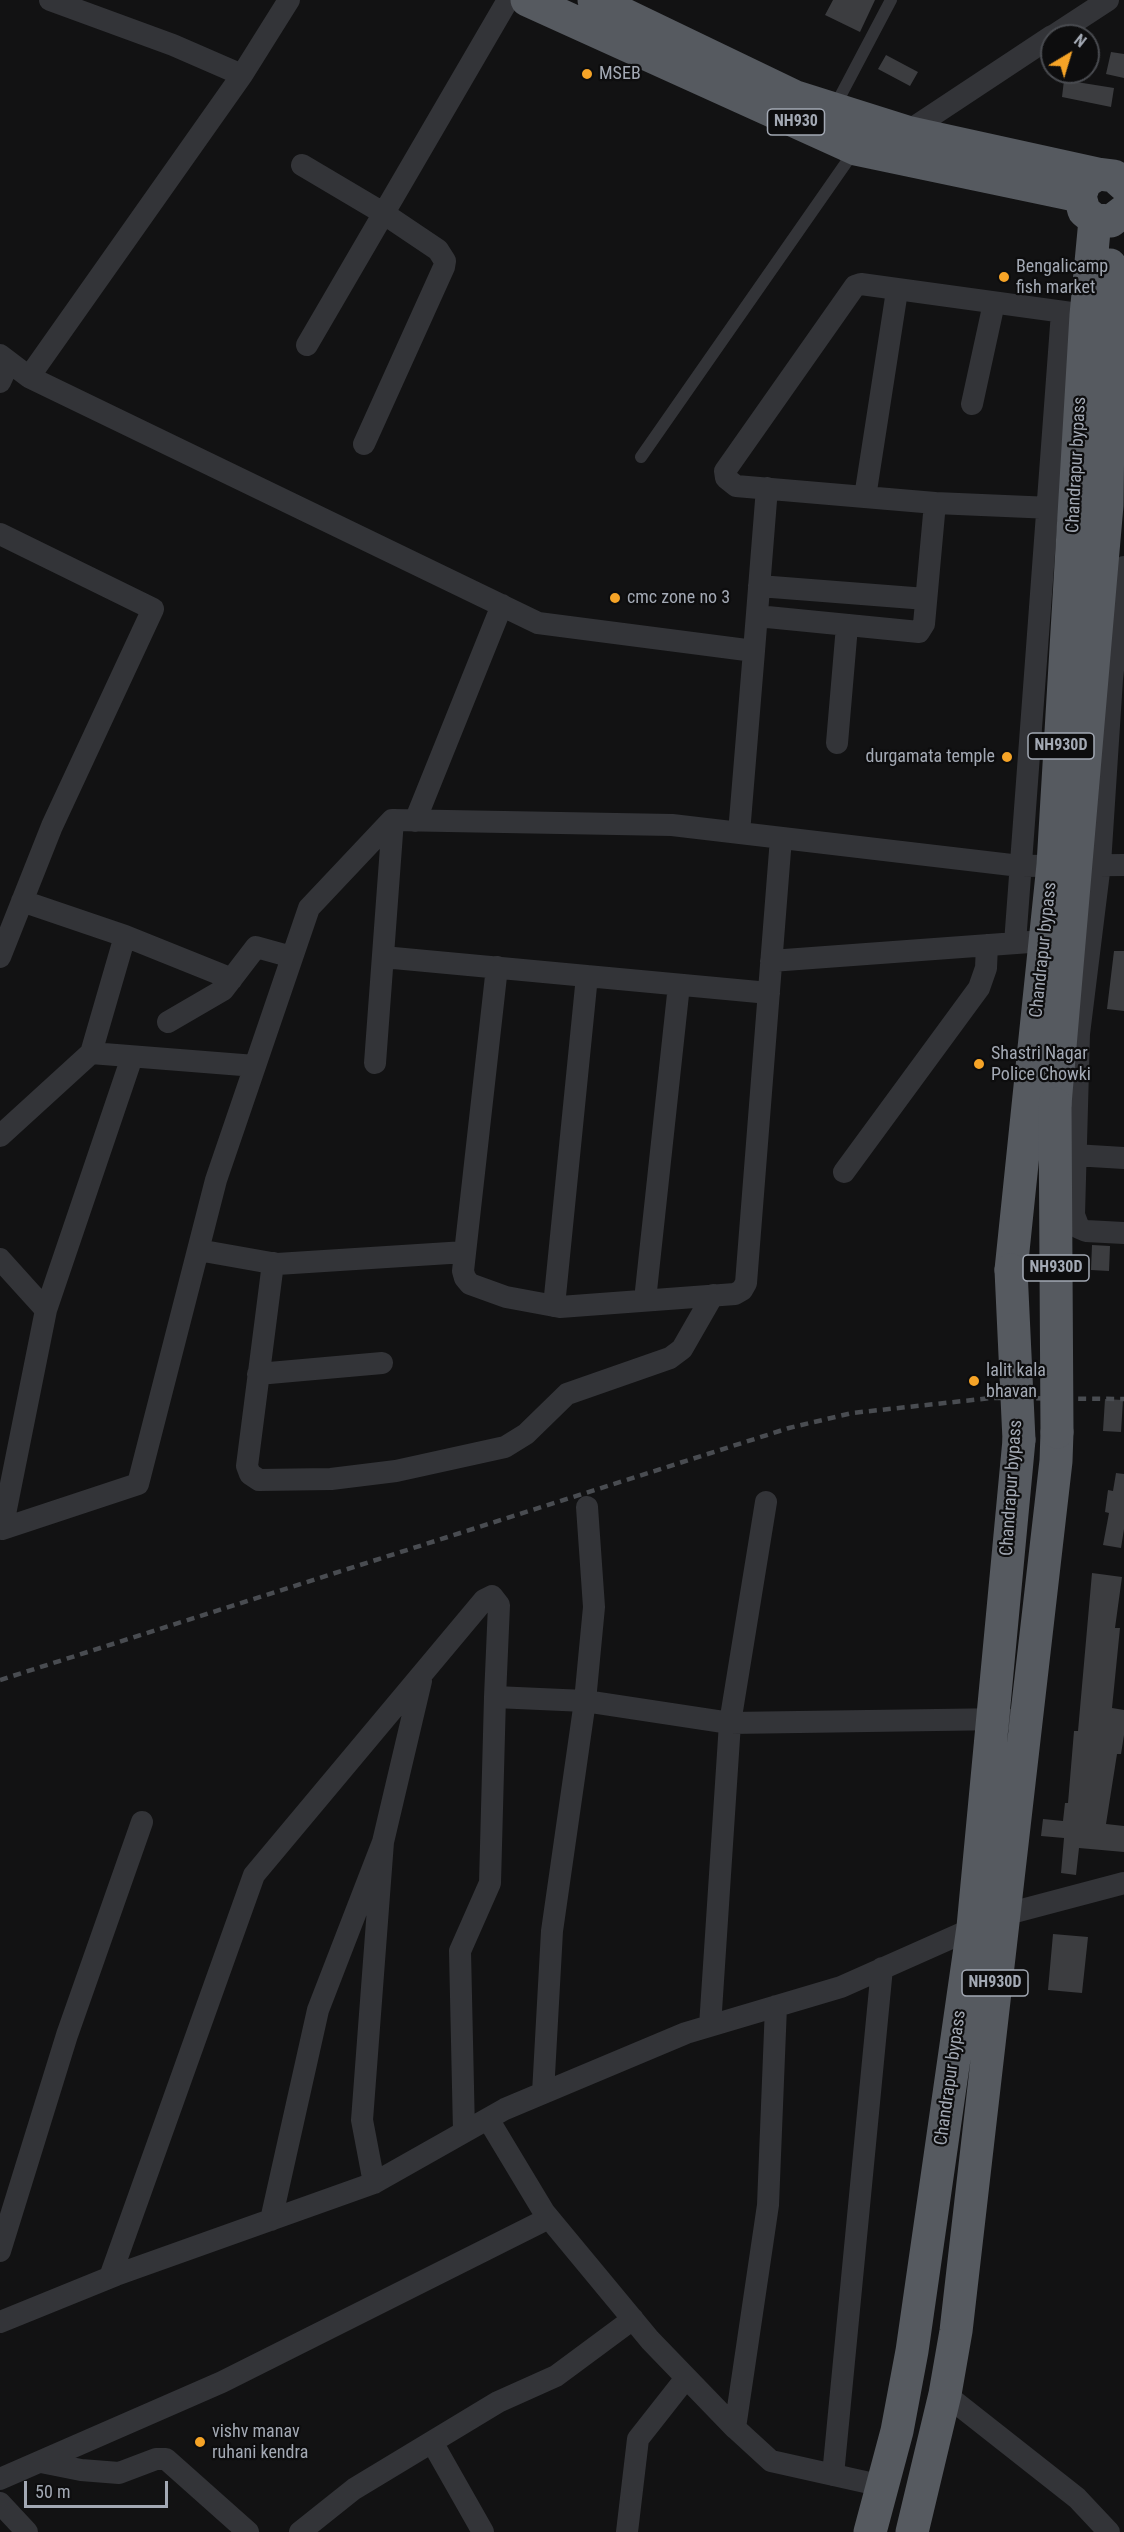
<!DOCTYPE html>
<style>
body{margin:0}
#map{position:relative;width:1124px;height:2532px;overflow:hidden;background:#121213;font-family:"Roboto Condensed",sans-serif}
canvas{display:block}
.north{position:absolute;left:1040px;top:24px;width:60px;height:60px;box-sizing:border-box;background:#0d0d0e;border:2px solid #494b50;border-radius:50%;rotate:38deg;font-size:16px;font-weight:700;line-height:24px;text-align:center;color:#a3a9b4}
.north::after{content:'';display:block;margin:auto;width:21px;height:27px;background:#f6a427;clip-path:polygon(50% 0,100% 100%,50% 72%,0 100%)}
.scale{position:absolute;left:24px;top:2481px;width:144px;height:27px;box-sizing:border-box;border:3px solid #a3a9b4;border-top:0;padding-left:8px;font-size:18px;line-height:21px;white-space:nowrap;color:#a3a9b4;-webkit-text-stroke:4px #0d0d0e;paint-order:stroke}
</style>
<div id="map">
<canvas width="1124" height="2532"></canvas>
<div class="north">N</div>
<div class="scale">50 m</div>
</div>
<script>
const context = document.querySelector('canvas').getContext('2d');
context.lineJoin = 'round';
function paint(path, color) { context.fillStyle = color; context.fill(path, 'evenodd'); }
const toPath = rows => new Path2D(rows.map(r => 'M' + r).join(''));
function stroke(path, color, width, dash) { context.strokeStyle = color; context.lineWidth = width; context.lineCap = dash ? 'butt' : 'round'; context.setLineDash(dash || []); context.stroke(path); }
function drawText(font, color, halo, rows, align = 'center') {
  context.font = font + ' "Roboto Condensed",sans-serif'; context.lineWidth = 4.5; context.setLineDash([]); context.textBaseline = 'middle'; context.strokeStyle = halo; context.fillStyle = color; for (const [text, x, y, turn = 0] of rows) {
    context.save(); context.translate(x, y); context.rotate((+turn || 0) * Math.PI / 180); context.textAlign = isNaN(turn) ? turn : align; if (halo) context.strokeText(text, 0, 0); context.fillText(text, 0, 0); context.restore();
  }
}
const building = toPath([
 [833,0,875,0,860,32,825,15],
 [1111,52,1124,54,1124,78,1106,74],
 [886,55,918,72,910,86,878,69],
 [1064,80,1114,88,1111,107,1062,97],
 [1114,951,1124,951,1124,1011,1107,1009],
 [1092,1245,1110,1246,1109,1271,1091,1270],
 [1105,1399,1123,1400,1121,1432,1103,1431],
 [1116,1473,1124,1474,1124,1529,1121,1548,1103,1545,1109,1513,1105,1512,1108,1490,1113,1491],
 [1092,1573,1122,1577,1115,1628,1120,1628,1112,1708,1124,1710,1124,1735,1121,1754,1117,1754,1106,1824,1124,1826,1124,1852,1079,1848,1076,1875,1061,1873,1064,1838,1041,1836,1043,1819,1063,1821,1065,1803,1068,1803,1074,1731,1078,1731],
 [1053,1934,1088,1937,1082,1993,1048,1990]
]);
const service = toPath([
 [834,108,891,0],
 [641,457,855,150]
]);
const minor = toPath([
 [50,0,173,45,242,75],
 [1053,36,1108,0],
 [907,132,1052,36],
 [302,165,383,213,438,250,445,261,444,267,364,444],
 [307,345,508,0],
 [0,355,29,377,538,623,754,651,739,833],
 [29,377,242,75,289,0],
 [0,382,9,362],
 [972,404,994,303],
 [865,497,897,291],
 [1075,509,935,503,736,486,726,478,725,471,855,286,861,284,1086,315],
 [0,534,153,609,52,826,0,957],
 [1124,567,1112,679,1100,864,1079,1034,1074,1215,1079,1228,1086,1231,1124,1233],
 [759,586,926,599],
 [757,616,919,632,924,624,935,503],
 [754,651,767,488],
 [837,743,847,626],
 [415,821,502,605],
 [22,901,125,936,232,979],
 [1015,943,1062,312],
 [383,957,769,993],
 [771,961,1030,942],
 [497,967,463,1271,465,1278,470,1284,506,1297,560,1307,735,1294,742,1290,746,1283,781,838],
 [168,1022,223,990,256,947,292,957],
 [91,1053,255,1066],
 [375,1063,393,820],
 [0,1136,91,1053,125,936],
 [1074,1155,1124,1158],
 [844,1172,979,988,986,968,987,945],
 [198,1250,277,1264,465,1252],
 [0,1259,46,1310,2,1529,138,1484,216,1180,309,908,392,820,672,825,1020,866,1124,865],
 [273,1263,247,1466,250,1474,259,1480,331,1479,396,1471,505,1447,526,1434,567,1394,670,1358,682,1349,713,1295],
 [645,1300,679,985],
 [554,1306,587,976],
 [46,1310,132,1057],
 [258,1374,382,1363],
 [383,1842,421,1681],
 [776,2006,768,2205,735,2428,771,2461,883,2486],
 [710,2026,730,1723,766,1502],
 [543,2093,552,1931,585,1701,730,1723,1006,1719],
 [488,2119,544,2212,650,2340,735,2428],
 [464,2132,460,1951,490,1883,495,1697,585,1701,594,1607,587,1507],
 [271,2220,318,2010,383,1842,362,2120,374,2183],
 [0,2251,67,2035,142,1822],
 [110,2277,254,1875,484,1600,492,1596,499,1605,495,1697],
 [0,2322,116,2275,374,2183,505,2109,686,2033,841,1987,1003,1915,1124,1883],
 [945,2394,1077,2498,1109,2532],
 [432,2442,483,2532],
 [41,2462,81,2470,119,2473,156,2459,166,2459,248,2532],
 [833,2475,882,1968],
 [0,2479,222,2382,549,2218],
 [0,2503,27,2532],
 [300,2532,354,2489,498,2402,556,2376,633,2319],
 [627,2532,638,2439,686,2378]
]);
const trunk = toPath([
 [527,0,856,149,1080,196],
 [594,0,796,97,907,132,1098,174],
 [1124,185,1114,176,1098,174,1085,182,1080,196,1084,211,1095,220,1111,221,1124,211],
 [1055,1104,1107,505,1110,265],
 [1011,1270,1053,865,1086,315,1095,220],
 [870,2532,897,2431,912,2351,973,1927,1019,1440],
 [912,2532,945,2394,956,2331,1056,1461,1057,1432]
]);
const rail = toPath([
 [0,1680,789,1428,852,1413,991,1398,1124,1399]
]);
const trunkBridge = toPath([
 [1055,1104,1057,1432],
 [1011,1270,1019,1440]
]);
const markers = [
 [587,74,6,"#f6a427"],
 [1004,277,6,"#f6a427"],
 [615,598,6,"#f6a427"],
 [1007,757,6,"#f6a427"],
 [979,1064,6,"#f6a427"],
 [974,1381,6,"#f6a427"],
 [200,2442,6,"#f6a427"]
];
const shields = [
 [796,122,57],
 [1061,746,66],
 [1056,1268,66],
 [995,1983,66]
];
const shieldNames = [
 ["NH930",796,122],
 ["NH930D",1061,746],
 ["NH930D",1056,1268],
 ["NH930D",995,1983]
];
const poiNames = [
 ["MSEB",599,74],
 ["Bengalicamp",1016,267],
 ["fish market",1016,288],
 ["cmc zone no 3",627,598],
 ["durgamata temple",995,757,"right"],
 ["Shastri Nagar",991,1054],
 ["Police Chowki",991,1075],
 ["lalit kala",986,1371],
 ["bhavan",986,1392],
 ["vishv manav",212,2432],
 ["ruhani kendra",212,2453]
];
const streetNames = [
 ["Chandrapur bypass",1077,465,-87],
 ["Chandrapur bypass",1044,950,-84],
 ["Chandrapur bypass",1012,1488,-86],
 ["Chandrapur bypass",951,2078,-82]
];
paint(building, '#3c3d40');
stroke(service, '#333438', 12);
stroke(minor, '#333438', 22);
stroke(trunk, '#565a60', 33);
stroke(rail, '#494c51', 4.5, [8, 6]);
stroke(trunkBridge, '#565a60', 33);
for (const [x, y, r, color] of markers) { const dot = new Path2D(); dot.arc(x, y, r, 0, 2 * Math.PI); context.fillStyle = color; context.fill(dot); stroke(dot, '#0d0d0e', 2); }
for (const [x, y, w] of shields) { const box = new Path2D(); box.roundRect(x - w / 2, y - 13, w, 26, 4.5); context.fillStyle = '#0d0d0e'; context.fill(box); stroke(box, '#a3a9b4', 1.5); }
drawText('bold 16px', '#a3a9b4', null, shieldNames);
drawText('18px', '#a3a9b4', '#0d0d0e', poiNames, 'left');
drawText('18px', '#a3a9b4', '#0d0d0e', streetNames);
</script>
